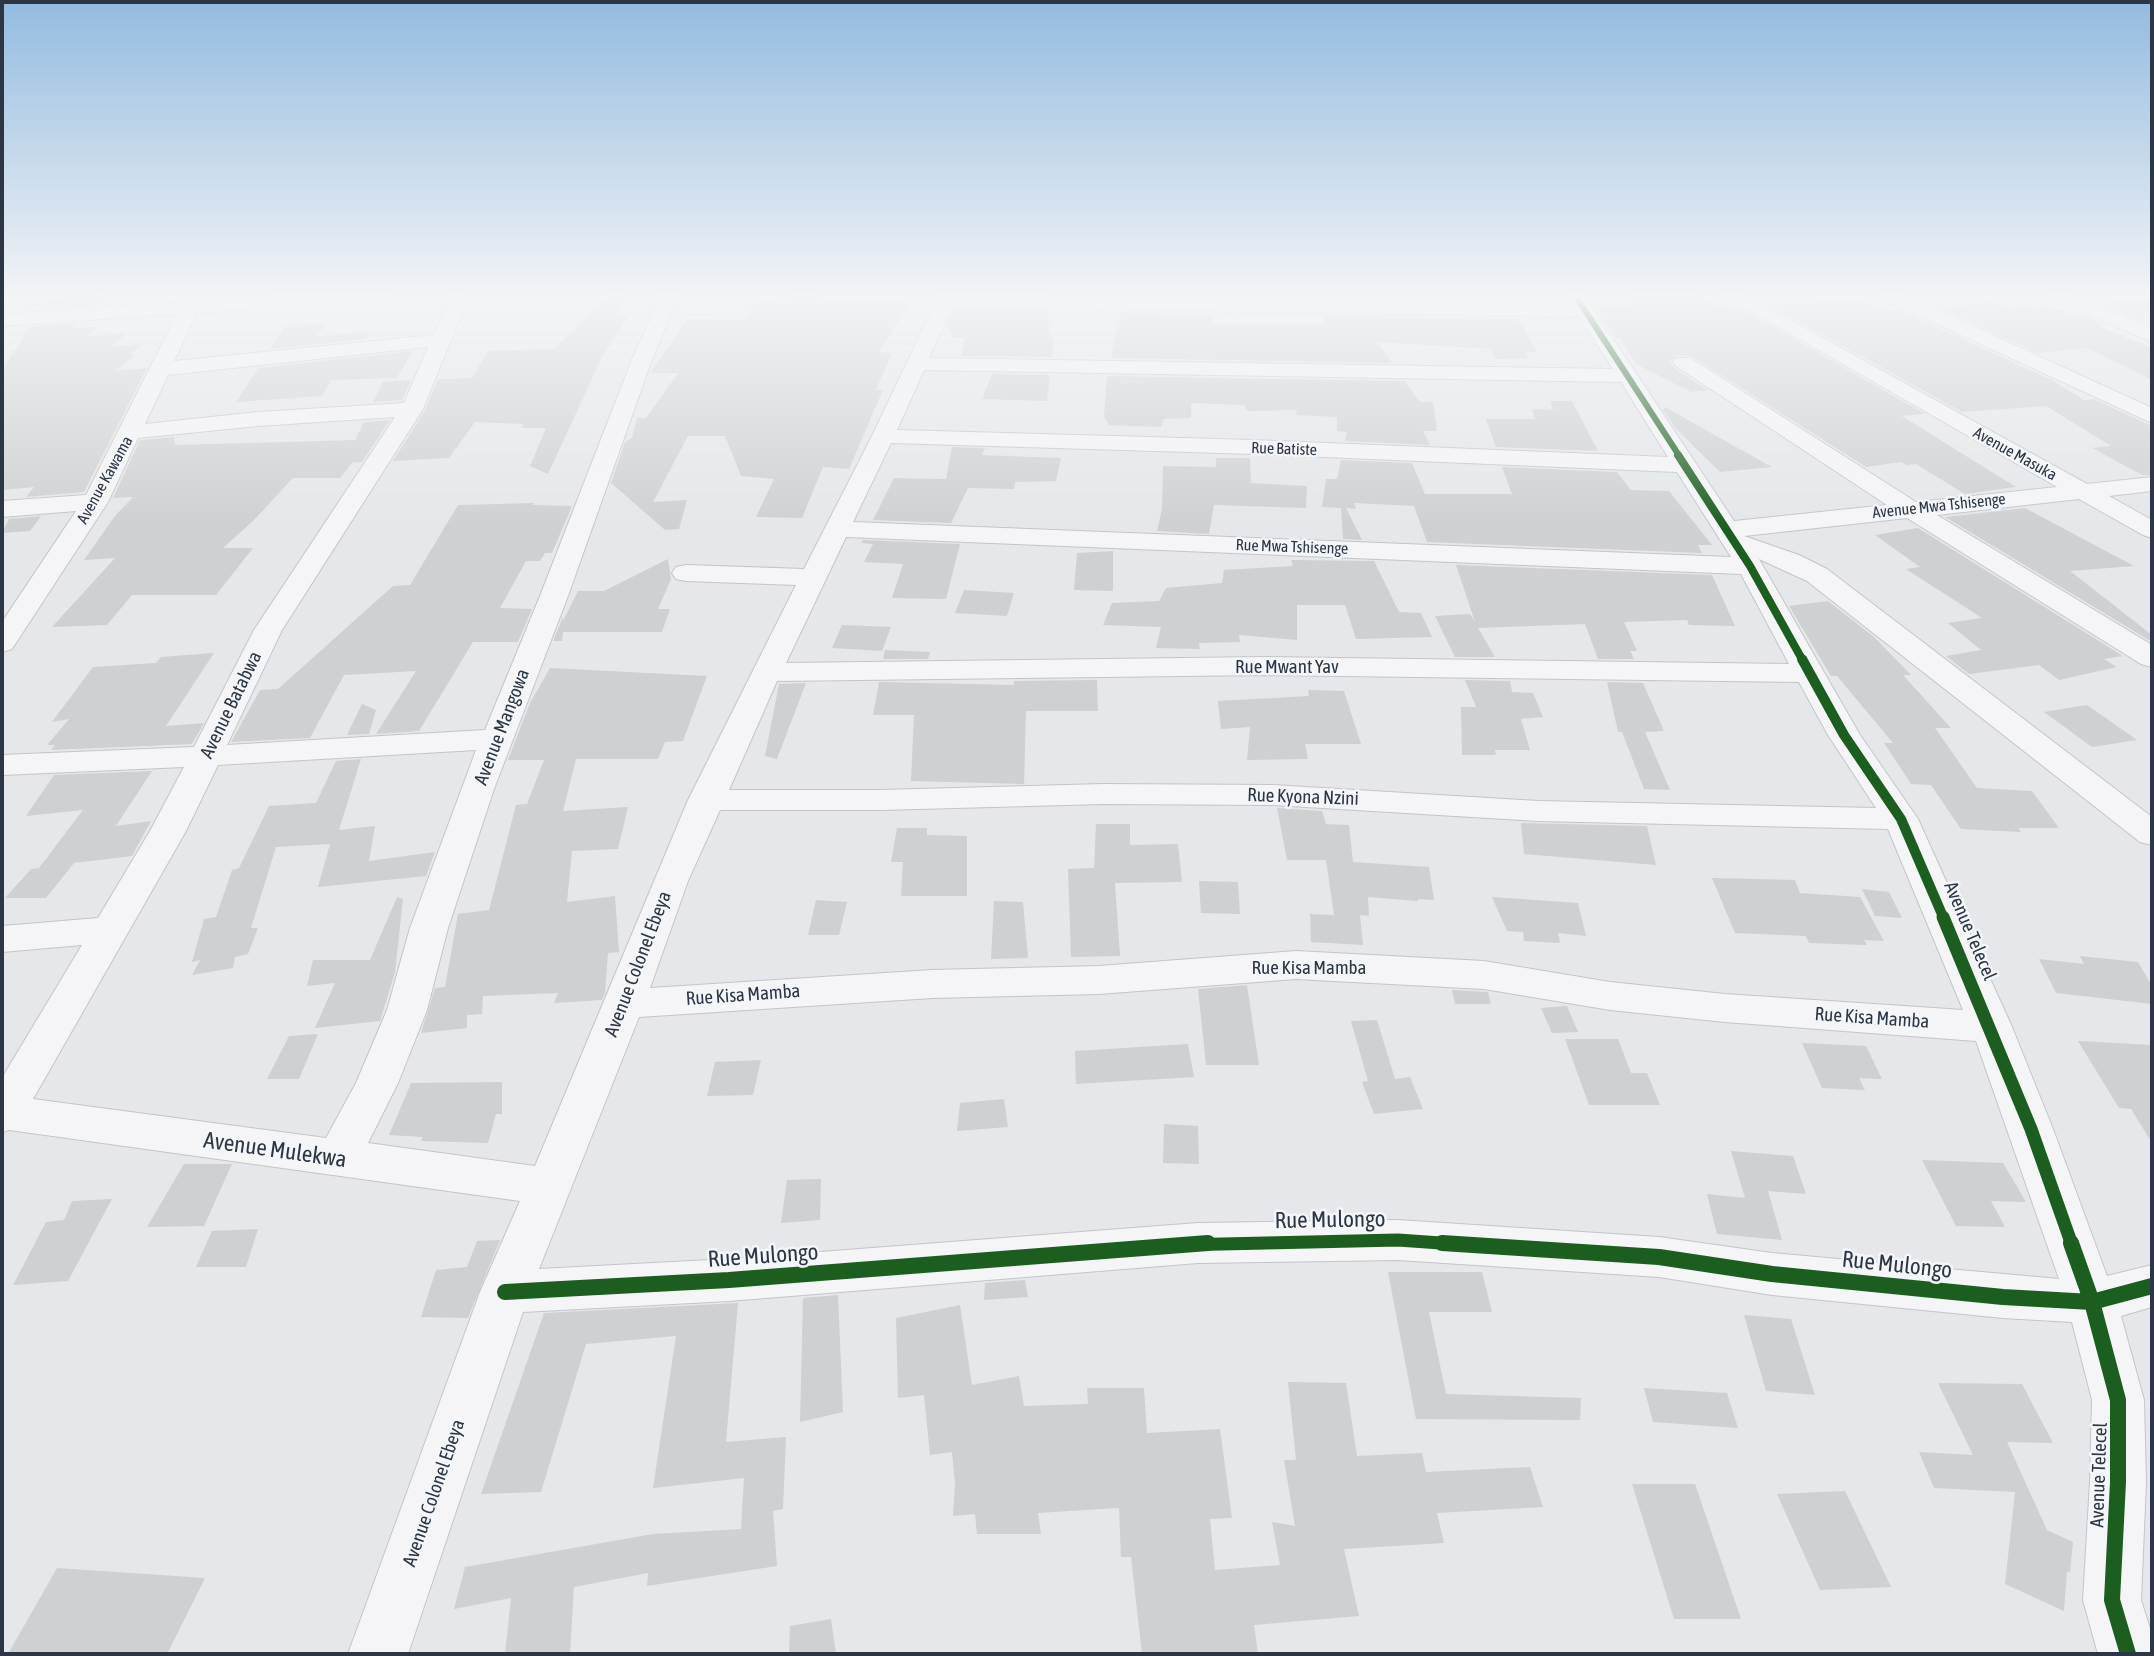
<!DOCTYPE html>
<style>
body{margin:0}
#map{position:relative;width:2154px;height:1656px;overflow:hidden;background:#e5e7ea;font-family:"Asap Condensed",sans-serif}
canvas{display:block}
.frame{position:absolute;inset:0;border:4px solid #2c3644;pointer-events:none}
</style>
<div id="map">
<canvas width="2154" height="1656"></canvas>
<div class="frame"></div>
</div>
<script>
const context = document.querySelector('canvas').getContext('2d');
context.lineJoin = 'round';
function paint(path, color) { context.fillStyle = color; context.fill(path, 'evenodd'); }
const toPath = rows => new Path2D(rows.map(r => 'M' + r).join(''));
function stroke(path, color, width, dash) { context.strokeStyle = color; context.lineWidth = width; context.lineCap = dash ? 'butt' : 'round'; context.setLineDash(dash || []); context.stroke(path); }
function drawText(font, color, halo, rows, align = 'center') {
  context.font = font + ' "Asap Condensed",sans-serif'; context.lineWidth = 5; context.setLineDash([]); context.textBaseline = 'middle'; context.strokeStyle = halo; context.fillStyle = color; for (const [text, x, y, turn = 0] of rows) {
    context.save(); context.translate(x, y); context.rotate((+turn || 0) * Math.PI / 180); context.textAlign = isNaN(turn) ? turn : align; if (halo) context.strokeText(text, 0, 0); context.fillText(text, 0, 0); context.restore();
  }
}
const building = toPath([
 [109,295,97,305,42,309,49,298],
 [608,295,628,295,613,317,628,317,602,357,548,474,530,466,546,428,522,428,524,424,475,422,449,458,393,461,425,410,438,379,472,378,488,351,554,349],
 [792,295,822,295,818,301,910,302,879,352,892,353,876,390,883,390,849,469,823,467,802,518,756,517,774,479,741,476,725,436,688,436,653,502,687,500,679,529,665,530,611,483,625,442,632,438,637,418,646,418,678,373,650,373,687,319,744,320,755,302,787,303],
 [1631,295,1702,295,1719,306,1739,307,1925,414,1902,416,2016,487,1965,494,1916,464,1907,465,1901,462,1866,467,1691,356,1676,355,1670,362,1674,368,1708,390,1691,392,1636,364,1621,339,1617,339,1594,305,1635,305,1629,299,1635,299],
 [1386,296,1506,298,1508,301,1387,299],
 [2152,298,2152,322,2144,322,2101,304],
 [1861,300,1888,311,1900,310,2050,379,2084,400,2094,399,2152,426,2152,475,2142,475,2092,448,2111,446,2046,406,1962,412,1769,305],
 [1993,302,2010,307,2049,305,2076,317,2075,312,2107,325,2099,326,2152,348,2152,380,2087,348,2037,353,1937,307],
 [954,310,1049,311,1050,337,1054,337,1052,357,962,356,965,338,953,338,947,325],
 [1120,312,1211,314,1214,324,1233,325,1325,324,1324,316,1518,319,1537,352,1526,352,1528,358,1496,359,1491,349,1377,342,1392,363,1111,358],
 [77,323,72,328,97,327,88,336,127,333,112,346,141,345,130,355,135,355,115,371,147,368,84,492,26,497,34,487,2,490,2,370,30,327],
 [326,325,316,336,369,332,366,339,270,349,284,327],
 [413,351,397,378,331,380,322,396,236,402,258,368],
 [992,374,1050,375,1047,401,982,399],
 [1107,376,1405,381,1420,402,1433,402,1437,431,1423,431,1430,445,1345,441,1347,432,1337,431,1337,417,1296,415,1297,410,1247,411,1244,405,1191,403,1191,418,1164,419,1161,427,1109,425,1104,416],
 [411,380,402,400,373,402,383,382],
 [1550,401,1572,401,1598,451,1496,447,1486,419,1535,419,1532,409,1553,410],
 [1665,407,1772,467,1720,472,1675,428,1663,410],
 [390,420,362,462,353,462,340,478,293,478,254,520,223,548,253,548,216,595,132,595,107,625,52,627,115,558,84,560,115,516,133,497,113,498,140,440,174,437,175,445,355,440,364,422],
 [952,447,985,448,982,455,1061,458,1056,481,1015,482,1014,489,968,488,951,523,873,520,894,478,946,479],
 [1216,458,1250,458,1251,483,1307,486,1306,508,1214,505,1209,534,1157,531,1162,509,1163,466,1216,467],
 [1341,460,1412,463,1425,494,1512,494,1502,467,1617,472,1631,490,1669,491,1712,545,1698,545,1702,553,1427,542,1414,506,1354,503,1356,509,1346,508,1362,540,1343,539,1341,508,1322,507,1326,479,1337,479],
 [534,503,532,505,572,506,552,553,545,553,540,561,526,561,500,608,532,609,518,642,473,642,419,731,376,734,416,671,344,675,310,738,231,742,260,690,278,689,393,586,410,585,458,505],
 [2025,508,2134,566,2070,571,2152,635,2152,642,1945,517],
 [41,516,30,531,2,533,9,519],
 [1918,528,2123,656,2104,659,2117,667,2059,680,2039,665,1969,674,1946,656,1981,650,1948,623,1982,618,1906,569,1920,567,1875,535],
 [863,540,960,544,946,599,892,598,903,564,864,562,873,544,861,543],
 [1113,551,1113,591,1074,590,1077,553],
 [668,559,671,579,658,609,670,609,662,632,563,632,562,641,553,641,563,617,563,621,578,591,604,591],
 [1291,560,1374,561,1399,612,1421,613,1432,637,1356,639,1345,605,1297,605,1297,640,1239,635,1240,642,1199,643,1200,649,1156,648,1161,627,1103,625,1112,603,1159,601,1166,588,1222,583,1224,570,1293,566],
 [1456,565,1712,575,1735,626,1689,625,1687,620,1624,622,1637,651,1630,651,1634,659,1598,659,1585,624,1478,628,1495,657,1455,657,1435,616,1470,614,1475,622],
 [964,590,1014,593,1007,616,955,613],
 [1828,601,1874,637,1911,675,1903,675,1951,728,1935,728,1977,788,2032,791,2059,828,2018,828,2021,832,1961,829,1931,785,1911,784,1884,743,1893,743,1837,676,1831,676,1789,606],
 [842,625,891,627,882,651,832,648],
 [885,650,930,652,928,659,883,659],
 [214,653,166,726,204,723,192,744,51,750,55,745,47,745,69,719,52,722,93,667,156,663,161,657],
 [550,668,707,676,683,741,665,742,658,759,576,759,563,811,628,807,618,849,572,851,567,902,615,896,619,952,608,953,605,992,602,1000,554,1003,558,993,483,996,482,1014,467,1015,467,1028,421,1033,435,988,445,987,458,914,489,910,516,805,527,804,544,760,508,760,530,703],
 [1097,680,1098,711,1026,711,1024,784,911,781,914,715,873,715,879,682,1014,685,1014,681],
 [1465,680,1510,681,1512,692,1533,693,1543,717,1521,719,1530,750,1495,750,1496,755,1462,755,1461,707,1476,707],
 [1607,682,1643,683,1664,731,1645,732,1670,790,1644,789,1622,732,1618,732],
 [806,683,777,759,765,756,779,684],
 [1308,690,1344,691,1361,744,1305,744,1308,759,1247,760,1250,727,1221,729,1218,701,1309,696],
 [362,704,376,710,369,734,347,735],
 [2087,705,2137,740,2092,747,2044,712],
 [361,759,339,830,375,826,369,861,435,852,426,876,318,887,330,844,276,847,251,928,258,928,248,954,235,957,233,968,192,975,200,960,192,962,204,919,216,917,232,870,239,868,269,806,316,803,336,761],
 [152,771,116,826,151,821,132,856,74,863,46,898,5,898,31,869,39,868,83,810,26,816,54,775],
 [1277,808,1322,811,1326,824,1349,825,1353,862,1429,867,1434,900,1418,899,1418,901,1368,897,1369,916,1360,915,1363,945,1311,942,1310,914,1334,915,1326,860,1287,860],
 [1521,823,1647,826,1656,865,1524,854],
 [1096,824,1130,824,1130,845,1178,844,1182,882,1115,883,1120,956,1071,957,1068,869,1094,868],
 [897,828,927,828,927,835,967,836,967,896,901,896,903,862,891,862],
 [1712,878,1795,880,1800,893,1860,897,1884,941,1864,940,1867,945,1809,943,1806,936,1735,933],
 [1199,881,1238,882,1240,914,1201,913],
 [1862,889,1889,892,1902,918,1875,916],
 [397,897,403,899,395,972,380,1021,315,1028,335,983,307,986,313,960,370,960],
 [1492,897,1578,903,1586,936,1558,933,1560,943,1524,941,1523,932,1507,931],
 [816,900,847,902,839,935,808,935],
 [994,901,1023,902,1028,958,991,959],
 [2080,956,2138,962,2152,986,2152,1004,2056,993,2039,959,2084,964],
 [1247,985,1259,1065,1206,1065,1198,989],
 [1452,990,1488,992,1491,1004,1455,1004],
 [1567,1006,1578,1032,1552,1033,1541,1008],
 [1377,1020,1395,1079,1410,1077,1423,1109,1374,1114,1362,1082,1368,1081,1351,1021],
 [318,1034,299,1079,267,1079,289,1036],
 [1565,1039,1618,1039,1631,1073,1647,1073,1660,1105,1589,1105],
 [2078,1041,2152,1045,2152,1143,2131,1109,2119,1108],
 [1802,1043,1866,1046,1882,1079,1859,1078,1865,1090,1822,1088],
 [1188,1044,1194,1077,1076,1084,1075,1051],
 [761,1060,753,1095,707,1096,715,1062],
 [502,1082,502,1114,496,1114,488,1143,421,1141,423,1137,389,1135,411,1083],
 [1004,1099,1008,1127,957,1131,960,1103],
 [1164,1124,1198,1126,1199,1164,1163,1163],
 [1731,1151,1793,1156,1806,1194,1768,1191,1782,1240,1717,1234,1707,1194,1745,1198],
 [1922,1160,2003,1163,2026,1202,1991,1201,2005,1227,1956,1226],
 [184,1164,232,1164,204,1226,147,1227],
 [821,1179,820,1220,781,1223,787,1180],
 [112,1199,68,1281,13,1285,46,1222,64,1220,72,1201],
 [258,1229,246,1267,196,1267,212,1231],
 [500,1240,468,1318,421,1317,436,1270,467,1267,477,1241],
 [1388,1272,1482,1272,1492,1312,1429,1312,1446,1394,1581,1398,1580,1420,1416,1419],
 [1025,1280,1028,1297,984,1300,985,1283],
 [838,1295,843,1412,800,1422,803,1298],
 [738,1303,726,1442,786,1437,783,1509,773,1511,777,1566,647,1586,648,1573,574,1587,570,1654,505,1654,511,1598,454,1609,465,1567,653,1534,741,1529,744,1478,653,1488,676,1336,586,1344,541,1492,481,1494,544,1313],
 [960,1305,972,1385,1019,1376,1024,1406,1088,1404,1087,1388,1144,1388,1147,1433,1220,1429,1232,1518,1210,1519,1215,1570,1280,1565,1272,1522,1295,1526,1284,1460,1296,1460,1288,1382,1346,1383,1357,1456,1422,1453,1426,1472,1530,1467,1543,1507,1437,1513,1444,1543,1344,1549,1359,1616,1254,1625,1258,1654,1142,1654,1131,1557,1121,1557,1119,1508,1038,1513,1041,1534,977,1534,975,1514,953,1516,955,1484,952,1452,930,1455,924,1395,898,1398,896,1318],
 [1744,1315,1791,1319,1815,1395,1766,1391],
 [1938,1383,2022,1384,2053,1443,2007,1442,2047,1530,2073,1542,2070,1573,2067,1571,2064,1611,2005,1584,2015,1492,1934,1488,1919,1452,1973,1455],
 [1644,1388,1727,1393,1738,1428,1653,1422],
 [1632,1484,1695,1484,1741,1619,1674,1619],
 [1845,1491,1891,1587,1820,1590,1777,1494],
 [57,1568,205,1578,167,1654,8,1654],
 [831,1619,836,1654,789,1654,790,1626]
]);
const minor = toPath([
 [301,295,393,295,384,301,197,313,174,361,434,335,451,295,469,295,423,409,282,630,227,745,485,730,540,596,631,362,661,295,679,295,651,362,568,596,494,789,448,928,427,1010,398,1083,368,1143,535,1166,688,800,796,585,686,581,676,579,672,573,676,567,686,565,804,569,872,436,939,295,1572,305,1566,295,1584,295,1734,521,1887,505,1676,366,1673,362,1676,358,1690,358,1916,502,2057,487,1723,295,1745,295,2087,484,2152,477,2152,491,2109,496,2152,520,2152,538,2143,535,2079,499,1937,515,2152,645,2152,667,2141,664,1907,518,1744,536,1799,555,1827,569,2152,817,2152,845,2140,842,1807,581,1759,559,1860,735,1918,819,2012,1027,2053,1129,2107,1276,2152,1265,2152,1307,2121,1316,2144,1400,2146,1482,2141,1600,2152,1635,2152,1654,2098,1654,2083,1600,2090,1482,2092,1400,2072,1322,2003,1318,1772,1295,1659,1277,1398,1260,1198,1263,729,1301,523,1312,408,1654,348,1654,480,1292,520,1201,9,1130,2,1132,2,1078,82,945,2,952,2,926,98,918,150,831,184,767,2,775,2,755,194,747,254,630,395,417,258,426,138,438,108,502,12,649,2,652,2,622,76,511,2,517,2,501,86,495,177,314,2,326,2,314,301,295],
 [952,307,1579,317,1613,369,929,358,952,307],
 [428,347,404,403,258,412,145,424,168,375,428,347],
 [924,370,1621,382,1668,457,1254,440,897,430,924,370],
 [891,443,1254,454,1677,472,1731,557,853,522,891,443],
 [846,537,1741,574,1789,664,1264,657,786,663,846,537],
 [1264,675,1799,682,1828,735,1876,808,1538,801,1273,785,1103,784,881,790,729,790,777,681,1264,675],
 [476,750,410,928,387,1010,356,1083,326,1138,33,1099,186,831,218,765,476,750],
 [1103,804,1273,805,1538,821,1888,829,1963,1010,1725,994,1610,982,1484,961,1296,951,1099,966,932,970,650,988,688,881,720,810,881,810,1103,804],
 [1296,979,1484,989,1610,1010,1725,1022,1976,1041,2059,1279,1772,1253,1659,1237,1398,1220,1198,1223,729,1259,539,1269,639,1017,932,998,1099,994,1296,979],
 [1881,295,1905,295,2152,408,2152,423,1883,299,1881,295],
 [2051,295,2075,295,2152,329,2152,342,2053,299,2051,295]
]);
const cyclewayFar4 = toPath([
 [1575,295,1680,457]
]);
const cyclewayFar3 = toPath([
 [1678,455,1750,566,1803,661]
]);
const cyclewayFar2 = toPath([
 [1802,659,1844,735,1901,819,1944,919]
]);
const cyclewayFar1 = toPath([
 [1943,917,2031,1129,2072,1245],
 [1178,1245,1398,1240,1469,1245]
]);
const cycleway = toPath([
 [1442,1243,1659,1257,1772,1274,2003,1297,2092,1302,2152,1286],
 [2071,1243,2092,1302,2118,1400,2118,1482,2112,1600,2128,1654],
 [505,1292,729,1280,1208,1243]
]);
const farStreetnames = [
 ["Rue Batiste",1284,449,2],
 ["Avenue Masuka",2015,454,29],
 ["Avenue Kawama",105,480,-61],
 ["Avenue Mwa Tshisenge",1939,506,-6],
 ["Rue Mwa Tshisenge",1292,547,2]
];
const streetNames = [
 ["Rue Mwant Yav",1287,667],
 ["Avenue Batabwa",231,705,-64],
 ["Avenue Mangowa",502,727,-69],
 ["Rue Kyona Nzini",1303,797,2],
 ["Avenue Telecel",1970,931,67],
 ["Avenue Colonel Ebeya",638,964,-69],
 ["Rue Kisa Mamba",1309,968],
 ["Rue Kisa Mamba",743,995,-4],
 ["Rue Kisa Mamba",1872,1018,4],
 ["Avenue Telecel",2099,1475,-88],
 ["Avenue Colonel Ebeya",434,1493,-71]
];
const nearStreetnames = [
 ["Avenue Mulekwa",275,1150,8],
 ["Rue Mulongo",1330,1220,-1],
 ["Rue Mulongo",763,1256,-4],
 ["Rue Mulongo",1897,1265,6]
];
paint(building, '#ced0d2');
stroke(minor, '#c3c5c8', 2);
paint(minor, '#f5f5f7');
stroke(cyclewayFar4, '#1b5e20', 6);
stroke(cyclewayFar3, '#1b5e20', 8);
stroke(cyclewayFar2, '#1b5e20', 10);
stroke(cyclewayFar1, '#1b5e20', 13);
stroke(cycleway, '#1b5e20', 16);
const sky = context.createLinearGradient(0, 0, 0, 527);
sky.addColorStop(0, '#93bbe0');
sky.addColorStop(0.56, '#f3f4f6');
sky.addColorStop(1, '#f3f4f600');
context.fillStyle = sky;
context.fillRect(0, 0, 2154, 527);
drawText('16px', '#2c3644', '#f4f6f9', farStreetnames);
drawText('19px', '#2c3644', '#f4f6f9', streetNames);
drawText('23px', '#2c3644', '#f4f6f9', nearStreetnames);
</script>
